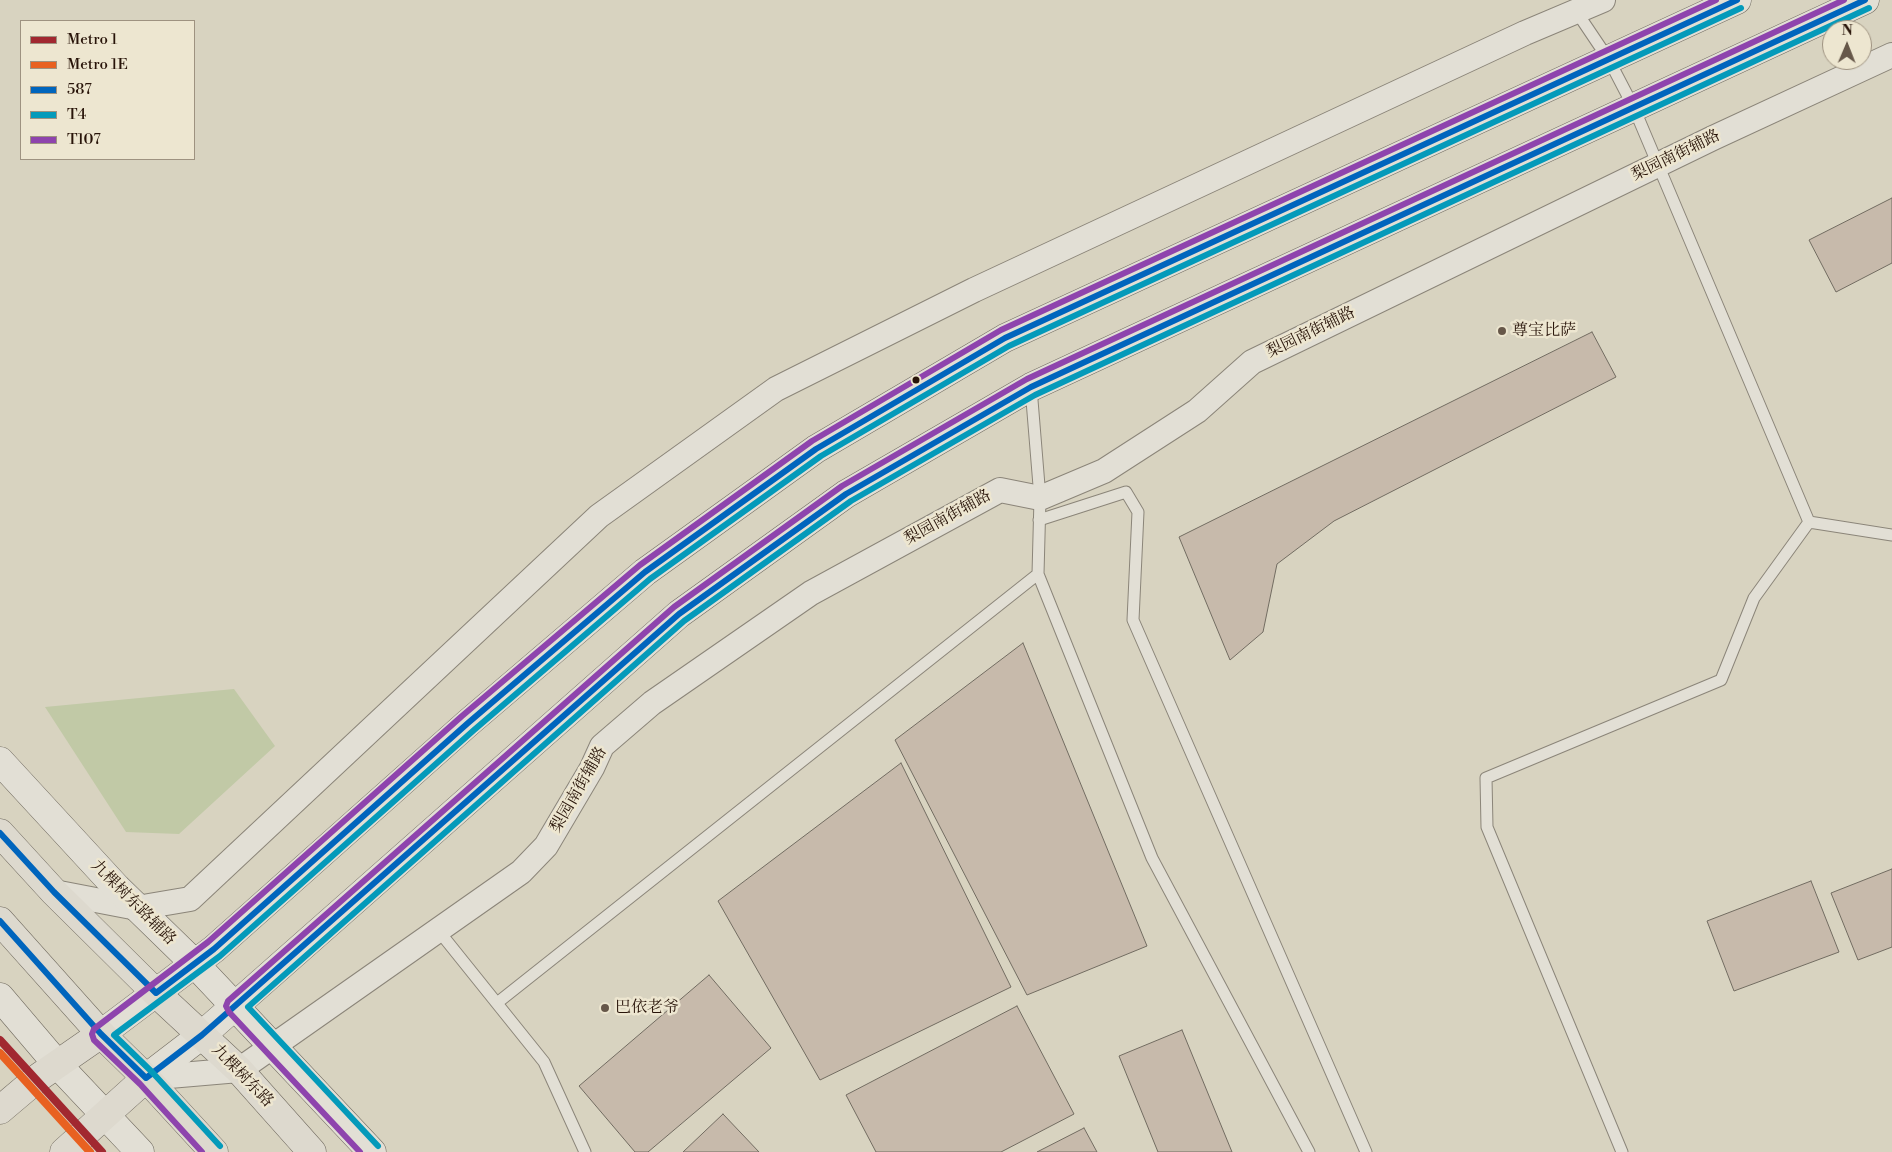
<!DOCTYPE html>
<meta charset="utf-8">
<style>
body{margin:0}
#map{position:relative;width:1892px;height:1152px;overflow:hidden;background:#d8d3c0;font-family:"Libre Bodoni",serif}
canvas{display:block}
.legend{position:absolute;left:20px;top:20px;width:175px;height:140px;box-sizing:border-box;background:#ede6d0;border:1px solid #9e9280;margin:0;padding:6px 9px;list-style:none;font-size:15px;color:#281409}
.legend li{display:flex;align-items:center;gap:10px;height:25px}
.legend b{width:25px;border:1px solid #9e9280}
.north{position:absolute;left:1822px;top:20px;width:50px;height:50px;box-sizing:border-box;background:#ede6d0;border:1px solid #9e9280;border-radius:50%;rotate:1deg;font-size:14px;font-weight:700;line-height:20px;text-align:center;color:#281409}
.north::after{content:'';display:block;margin:auto;width:18px;height:22px;background:#665749;clip-path:polygon(50% 0,100% 100%,50% 72%,0 100%)}
</style>
<div id="map">
<canvas width="1892" height="1152"></canvas>
<ul class="legend">
<li><b style="height:6px;background:#a12830"></b>Metro 1</li>
<li><b style="height:6px;background:#e86121"></b>Metro 1E</li>
<li><b style="height:6px;background:#0065bd"></b>587</li>
<li><b style="height:6px;background:#049aba"></b>T4</li>
<li><b style="height:6px;background:#8e44ad"></b>T107</li>
</ul>
<div class="north">N</div>
</div>
<script>
const context = document.querySelector('canvas').getContext('2d');
context.lineJoin = 'round';
function paint(path, color) { context.fillStyle = color; context.fill(path, 'evenodd'); }
const toPath = rows => new Path2D(rows.map(r => 'M' + r).join(''));
function stroke(path, color, width, dash) { context.strokeStyle = color; context.lineWidth = width; context.lineCap = dash ? 'butt' : 'round'; context.setLineDash(dash || []); context.stroke(path); }
function drawText(font, color, halo, rows, align = 'center') {
  context.font = font + ' "Libre Bodoni","Noto Serif SC",serif'; context.lineWidth = 5; context.setLineDash([]); context.textBaseline = 'middle'; context.strokeStyle = halo; context.fillStyle = color; for (const [text, x, y, turn = 0] of rows) {
    context.save(); context.translate(x, y); context.rotate((+turn || 0) * Math.PI / 180); context.textAlign = isNaN(turn) ? turn : align; if (halo) context.strokeText(text, 0, 0); context.fillText(text, 0, 0); context.restore();
  }
}
const green = toPath([
 [234,689,275,746,179,834,126,832,45,707]
]);
const building = toPath([
 [1892,198,1892,263,1836,292,1809,240,1892,198],
 [1592,332,1616,377,1334,521,1277,564,1263,632,1230,660,1179,537,1592,332],
 [1023,643,1147,946,1027,995,895,740,1023,643],
 [901,763,1011,987,820,1080,718,901,901,763],
 [1892,869,1892,947,1858,960,1831,893,1892,869],
 [1811,881,1839,952,1734,991,1707,921,1811,881],
 [709,975,771,1048,648,1152,635,1152,579,1086,709,975],
 [1017,1006,1074,1114,1001,1152,876,1152,846,1095,1017,1006],
 [1182,1030,1232,1152,1158,1152,1119,1056,1182,1030],
 [723,1114,759,1152,683,1152,723,1114],
 [1084,1128,1097,1152,1037,1152,1084,1128]
]);
const lane = toPath([
 [1576,11,1609,60,1634,108,1809,522],
 [1031,388,1040,498,1038,574,1152,858,1309,1152],
 [1039,520,1126,492,1138,512,1133,620,1366,1152],
 [438,930,544,1062,585,1152],
 [497,1003,1038,574],
 [1622,1152,1487,827,1486,778,1721,680,1754,598,1809,522,1892,535]
]);
const street = toPath([
 [54,892,137,908,190,899,599,516,776,389,974,290,1525,33,1603,0],
 [146,1078,239,1070,521,872,546,846,592,768,602,746,652,703,811,593,1000,490,1040,498,1104,471,1197,411,1252,362,1713,138,1892,55]
]);
const secondary = toPath([
 [0,761,117,888,194,963,372,1152],
 [0,997,57,1064,140,1152],
 [101,1034,214,949,468,723,645,572,816,449,1005,338,1737,0],
 [146,1078,202,1035,679,614,846,494,1031,387,1865,0]
]);
const primary = toPath([
 [0,1110,39,1077,101,1034],
 [64,1152,146,1078]
]);
const highway = toPath([
 [0,833,54,892,156,993,239,1070,312,1152],
 [0,921,101,1034,146,1078,214,1152]
]);
const bus1 = toPath([
 [0,833,54,892,156,993,214,949,468,723,645,572,816,449,1005,338,1737,0],
 [0,921,101,1034,146,1078,202,1035,679,614,846,494,1031,387,1865,0]
]);
const bus2 = toPath([
 [220,1146,152,1072,114,1035,220,956,474,730,650,579,821,456,1009,346,1741,8],
 [378,1146,248,1007,684,621,851,501,1035,395,1869,8]
]);
const bus3 = toPath([
 [202,1152,140,1084,94,1040,92,1034,94,1029,208,942,462,716,640,565,812,441,1001,330,1716,0],
 [360,1152,229,1012,226,1006,228,1001,674,607,842,486,1027,379,1844,0]
]);
const metro1 = toPath([
 [0,1040,102,1152]
]);
const metro2 = toPath([
 [0,1053,90,1152]
]);
const markers = [
 [1502,331,5,"#665749"],
 [916,380,4.5,"#281409"],
 [605,1008,5,"#665749"]
];
const streetNames = [
 ["梨园南街辅路",1676,156,-26],
 ["梨园南街辅路",1311,333,-26],
 ["梨园南街辅路",948,518,-29],
 ["梨园南街辅路",579,790,-60],
 ["九棵树东路辅路",133,903,45],
 ["九棵树东路",242,1076,46]
];
const poiNames = [
 ["尊宝比萨",1512,331],
 ["巴依老爷",615,1008]
];
paint(green, '#c1c9a6');
paint(building, '#c7baab');
stroke(building, '#726c61', 1);
stroke(lane, '#8b8579', 13);
stroke(street, '#8b8579', 26);
stroke(secondary, '#726c61', 29);
stroke(primary, '#726c61', 29);
stroke(highway, '#726c61', 29);
stroke(lane, '#e2dfd5', 11);
stroke(street, '#e2dfd5', 24);
stroke(secondary, '#e2dfd5', 28);
stroke(primary, '#ddd9ce', 28);
stroke(highway, '#ddd9ce', 28);
stroke(bus1, '#0065bd', 6);
stroke(bus2, '#049aba', 6);
stroke(bus3, '#8e44ad', 6);
stroke(metro1, '#a12830', 8);
stroke(metro2, '#e86121', 8);
for (const [x, y, r, color] of markers) { const dot = new Path2D(); dot.arc(x, y, r, 0, 2 * Math.PI); context.fillStyle = color; context.fill(dot); stroke(dot, '#ede6d0', 2); }
drawText('16px', '#281409', '#ede6d0', streetNames);
drawText('16px', '#281409', '#ede6d0', poiNames, 'left');
</script>
